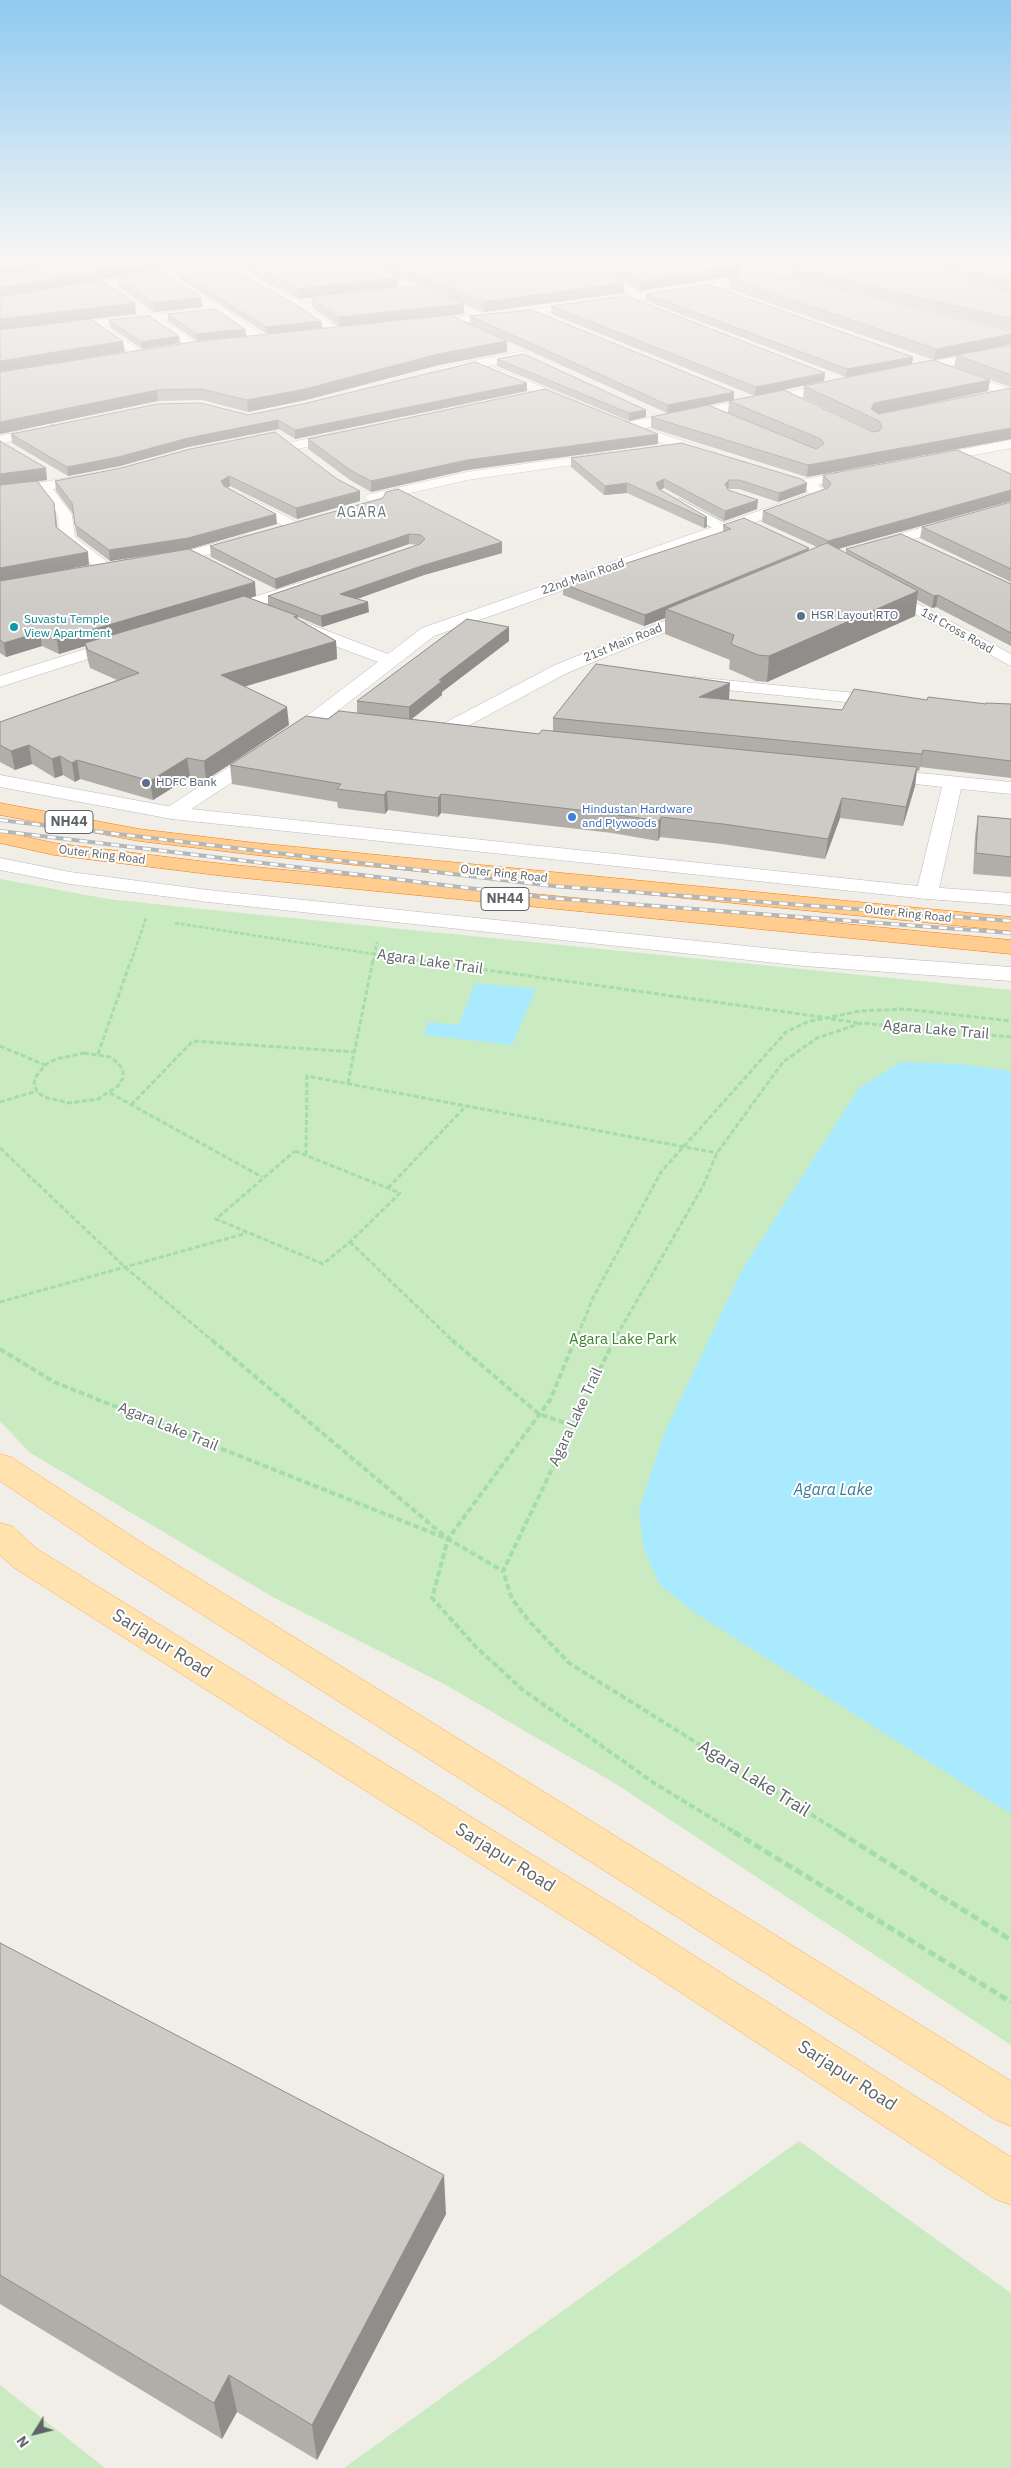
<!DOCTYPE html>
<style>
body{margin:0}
#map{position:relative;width:1011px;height:2468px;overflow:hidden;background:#f1ede7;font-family:"IBM Plex Sans",sans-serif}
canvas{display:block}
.north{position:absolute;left:10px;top:2408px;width:50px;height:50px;-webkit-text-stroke:4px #fff;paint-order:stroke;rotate:234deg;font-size:14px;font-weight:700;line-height:20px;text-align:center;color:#5e6468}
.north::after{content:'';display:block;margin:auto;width:18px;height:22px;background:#5e6468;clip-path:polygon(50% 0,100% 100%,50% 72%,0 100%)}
</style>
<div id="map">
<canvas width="1011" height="2468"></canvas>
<div class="north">N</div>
</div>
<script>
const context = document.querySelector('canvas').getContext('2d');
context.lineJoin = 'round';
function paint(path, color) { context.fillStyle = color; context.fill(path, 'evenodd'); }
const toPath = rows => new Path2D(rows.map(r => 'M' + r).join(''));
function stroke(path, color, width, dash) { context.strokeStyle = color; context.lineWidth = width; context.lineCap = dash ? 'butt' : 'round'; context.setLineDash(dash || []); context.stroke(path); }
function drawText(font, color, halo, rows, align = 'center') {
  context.font = font + ' "IBM Plex Sans",sans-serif'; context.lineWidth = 4; context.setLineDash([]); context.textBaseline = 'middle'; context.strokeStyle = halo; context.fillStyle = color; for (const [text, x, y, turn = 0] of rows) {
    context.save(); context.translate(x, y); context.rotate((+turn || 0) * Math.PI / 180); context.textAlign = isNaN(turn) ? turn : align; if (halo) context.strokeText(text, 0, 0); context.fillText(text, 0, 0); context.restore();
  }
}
const green = toPath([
 [0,879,108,899,192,908,1011,990,1011,2045,616,1784,446,1685,271,1596,29,1452,0,1421],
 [799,2141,1011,2293,1011,2468,344,2468],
 [0,2385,105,2468,0,2468]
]);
const water = toPath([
 [475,983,536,989,512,1045,424,1035,428,1022,459,1025],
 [901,1062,959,1064,1011,1071,1011,1814,694,1612,660,1585,643,1547,639,1510,664,1434,742,1270,859,1088]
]);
const pathFar3 = toPath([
 [175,923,425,962],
 [131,962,146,918],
 [373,962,377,942]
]);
const pathFar2 = toPath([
 [416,960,822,1017],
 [831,1019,859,1023],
 [0,1046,45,1065],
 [84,1053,110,1057,118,1063,123,1070,123,1078,118,1086,98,1099,69,1103,44,1097,37,1091,34,1085,35,1078,45,1065,56,1059,84,1053],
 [98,1054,131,960],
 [348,1083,373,960],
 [110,1093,262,1177],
 [0,1102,37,1091],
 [131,1105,193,1041,354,1052],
 [0,1148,126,1268,214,1342],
 [295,1151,400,1193,350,1242,323,1264,216,1219,295,1151],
 [306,1155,307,1076,717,1153],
 [388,1188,466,1106],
 [350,1242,454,1342],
 [0,1302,247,1233],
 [575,1342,593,1298,661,1172,786,1032,807,1022,860,1011,904,1009,1011,1021],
 [613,1342,703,1186,717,1153,783,1062,817,1038,862,1023,1011,1037]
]);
const pathFar1 = toPath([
 [212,1340,448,1539],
 [452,1340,539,1414,574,1426],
 [575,1340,550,1400,448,1539,432,1598,476,1647,523,1690,654,1783,736,1833],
 [614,1340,503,1571,512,1599,529,1621,569,1663,841,1833],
 [0,1349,54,1382,448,1539,503,1571]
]);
const path = toPath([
 [734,1832,1011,2002],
 [839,1832,1011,1940]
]);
const lane = toPath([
 [622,284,646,295,648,297,640,299,619,289,617,287,622,284],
 [679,499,728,525,730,528,728,531,718,531,675,506,673,503,679,499]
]);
const street = toPath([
 [202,264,225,264,220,267,0,306,0,300,202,264],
 [350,264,364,264,494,318,488,321,484,320,350,264],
 [261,283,301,303,344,333,338,337,334,335,293,307,257,288,256,286,261,283],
 [204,298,223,308,270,340,268,343,260,343,216,314,163,320,198,344,200,347,198,350,194,351,150,321,105,326,142,352,144,355,138,359,92,328,0,339,0,331,143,315,148,312,154,314,207,308,198,301,204,298],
 [1011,346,1011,354,906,375,900,371,906,367,1011,346],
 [524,351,530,355,528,358,442,375,436,371,442,367,524,351],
 [493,367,578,401,579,404,573,408,568,407,489,374,487,371,489,368,493,367],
 [954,370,1011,389,1011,397,950,377,948,374,950,371,954,370],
 [840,382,846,386,844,389,645,428,716,452,718,455,711,459,623,430,620,426,627,422,840,382],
 [48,424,53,425,55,428,53,431,0,444,0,436,48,424],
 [344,431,351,435,349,438,292,450,285,446,287,443,344,431],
 [1011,440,1011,448,926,464,919,460,926,456,1011,440],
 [609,452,614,453,616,456,614,459,467,480,371,502,364,498,366,495,467,472,609,452],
 [859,469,866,473,864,476,818,485,828,494,826,497,434,636,322,723,179,817,172,819,165,817,162,813,165,809,308,715,378,662,292,630,290,626,292,622,304,622,388,654,422,628,810,493,801,486,799,483,801,480,859,469],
 [92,474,97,475,99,478,97,481,53,489,72,515,75,537,115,568,107,573,101,571,62,542,59,539,58,515,40,491,0,497,0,489,92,474],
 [244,495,301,524,304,527,296,532,291,530,239,502,237,499,244,495],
 [1011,502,1011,511,872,551,864,546,867,543,1011,502],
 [246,535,254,540,251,543,162,567,154,562,156,559,246,535],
 [302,582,310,587,308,590,224,617,218,616,216,612,218,608,302,582],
 [883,585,1011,654,1011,666,877,593,875,590,877,587,883,585],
 [699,607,705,608,707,612,705,616,567,673,449,736,442,738,435,736,433,732,435,728,555,665,699,607],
 [123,637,129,638,132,642,129,646,0,687,0,676,123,637],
 [694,677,885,696,891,697,894,701,891,705,885,706,688,686,685,682,688,678,694,677],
 [879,769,1011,782,1011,794,961,789,938,893,935,898,927,899,919,898,916,893,942,787,872,779,869,775,872,771,879,769]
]);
const secondary = toPath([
 [816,264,838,264,833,267,710,290,533,315,425,327,419,324,425,321,533,309,710,284,816,264],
 [0,775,172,807,927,887,1011,893,1011,905,927,899,172,819,0,787,0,775],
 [0,858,70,872,208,890,804,952,1011,967,1011,981,804,966,208,902,70,884,0,870,0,858]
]);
const primary = toPath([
 [0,1454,11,1457,150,1548,1011,2081,1011,2126,996,2120,126,1566,0,1481,0,1454],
 [0,1523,12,1526,37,1549,635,1918,1011,2157,1011,2205,995,2199,607,1944,13,1567,0,1555,0,1523]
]);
const highway = toPath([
 [0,803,139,829,256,843,1011,917,1011,931,256,855,139,841,0,815,0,803],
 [0,831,54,843,224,864,1011,940,1011,954,224,876,54,855,0,843,0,831]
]);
const rail = toPath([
 [0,820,553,886,1011,921],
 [0,831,550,898,1011,933]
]);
const wall = toPath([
 [232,264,559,264,565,268,566,267,561,264,805,264,765,271,742,266,741,275,640,291,626,283,624,283,624,293,484,312,370,265,398,277,398,287,299,299],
 [807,264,1011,264,1011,330,789,277,790,267],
 [176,271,321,321,322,328,267,334,177,277],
 [118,278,202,307,154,312,119,287],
 [729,278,1011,331,1011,344,960,355,1011,345,1011,387,954,367,956,356,934,360,729,289],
 [646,294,913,357,912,364,990,380,988,391,879,414,1011,439,807,477,651,428,651,417,667,413,470,324,470,316,734,392,734,400,755,396,551,314,551,306,825,373,824,381,759,395,874,432,803,398,804,386,891,369,846,377,646,301],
 [729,401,728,413,794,441,708,405],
 [312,299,464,314,451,315,507,352,439,365,306,400,248,412,202,400,158,401,0,434,0,372,339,327,313,308],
 [168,314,245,329,246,336,197,341,168,321],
 [109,320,179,336,180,343,142,349,110,327],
 [497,359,646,410,646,417,629,421,497,366],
 [527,383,527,391,295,439,279,429,188,447,120,466,68,476,12,443,11,434,248,415],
 [658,434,658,444,467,470,371,492,350,480,308,449,308,439],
 [0,441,47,480,37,481,54,503,57,528,89,565,47,573,163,553,110,561,77,536,73,514,56,491,55,481,121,468,190,449,360,501,297,519,230,486,228,488,277,524,190,549,256,596,249,598,268,605,268,596,418,545,409,544,276,589,211,557,210,546,383,498,502,542,502,553,424,575,357,599,369,612,322,627,298,617,298,620,336,641,337,659,244,687,289,725,206,780,190,777,153,800,80,779,75,782,63,775,55,778,32,764,15,770,0,762,0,722,117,680,90,668,88,661,85,646,59,654,42,646,6,657,0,653],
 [682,443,806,492,778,502,739,489,728,489,757,509,724,521,664,488,660,490,707,517,707,527,704,528,627,493,604,495,571,467,571,458],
 [823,475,1011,501,838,549,846,553,846,549,1011,584,1011,646,936,607,932,608,917,600,915,616,767,682,756,681,729,669,730,660,665,634,665,618,644,626,563,595,563,584,723,532,723,525,809,551,817,547,762,522,763,511,825,489,822,486],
 [1011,502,1011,582,920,538,922,527],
 [509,627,509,641,442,692,442,695,412,719,539,734,553,731,553,718,729,699,728,699,842,710,927,700,986,704,1011,704,1011,778,920,767,919,771,917,771,915,786,903,826,840,818,825,859,722,844,660,837,658,841,612,833,441,813,438,817,388,810,385,814,338,808,337,802,232,784,230,765,328,719,357,713,357,701],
 [978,816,1011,819,1011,877,973,874,975,836],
 [0,1943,446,2214,317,2460,237,2412,222,2439,0,2304]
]);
const shadedWall = toPath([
 [5,264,66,264,0,275,0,265],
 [134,264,191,264,0,298,0,288],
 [766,264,805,264,765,271],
 [742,266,741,275,640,291,641,281],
 [619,273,619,284,624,283,624,293,484,312,484,302,617,279],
 [398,277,398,287,299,299,299,289],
 [201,297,202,307,154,312,154,303],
 [135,303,136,314,0,330,0,319],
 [464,304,464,314,339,327,338,317],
 [321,321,322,328,267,334,266,327],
 [245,329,246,336,197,341,196,334],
 [1011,334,1011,344,934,360,936,349],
 [179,336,180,343,142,349,141,342],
 [123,341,125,352,0,372,0,361],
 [507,341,507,352,439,365,306,400,248,412,247,400,438,354],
 [913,357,912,364,846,377,847,369],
 [825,373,824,381,755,396,756,387],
 [990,380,988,391,873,415,871,409,874,403],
 [527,383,527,391,295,439,295,430],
 [157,390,158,401,0,434,0,422],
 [734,392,733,400,667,413,668,405],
 [646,410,646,417,629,421,629,413],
 [278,420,279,429,188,447,120,466,68,476,67,467,188,438],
 [1011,428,1011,439,807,477,808,465],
 [658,434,658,444,467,470,371,492,371,481,467,460],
 [46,468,47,480,0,487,0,474],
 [229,476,230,486,222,492,221,481],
 [664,479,664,488,656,492,656,483],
 [729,480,728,489,725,484],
 [627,483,627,493,604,495,605,486],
 [807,483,806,492,778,502,779,493],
 [1011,490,1011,501,827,552,828,541],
 [360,491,360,501,297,519,296,508],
 [758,500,757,509,724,521,725,511],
 [54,503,56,516,58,540,56,527],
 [276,514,277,524,190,549,110,561,109,550],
 [707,517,707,527,704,528,704,518],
 [409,534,409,544,276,589,275,579],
 [502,542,502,553,424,575,340,605,340,594,424,565],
 [809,548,808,559,666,609,665,618,644,626,645,615],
 [88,552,89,565,0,582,0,568],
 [255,582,256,596,86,646,85,643,85,646,59,654,57,640],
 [918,591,915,616,767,682,769,656],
 [938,595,936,607,932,608,934,596],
 [368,602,369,612,322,627,321,616],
 [509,627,509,641,442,692,442,695,409,721,409,707,439,680],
 [40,632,42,646,6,657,4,643],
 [336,641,337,659,222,693,221,675],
 [730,683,729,699,698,713,699,697],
 [287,707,289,725,206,780,204,761],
 [29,745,32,764,15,770,11,751],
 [923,750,920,767,919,771,922,754],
 [60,756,63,775,55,778,52,759],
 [187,758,190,777,153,800,150,781],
 [77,760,80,779,75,782,72,763],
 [917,767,915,786,903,826,906,807],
 [387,791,388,810,385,814,384,795],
 [441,794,441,813,438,817,438,798],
 [842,798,840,818,825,859,828,839],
 [661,817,660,837,658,841,659,821],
 [444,2175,446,2214,317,2460,312,2425],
 [229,2375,237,2412,222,2439,214,2403]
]);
const building = toPath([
 [66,264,134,264,0,288,0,275,66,264],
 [210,264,221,264,292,302,321,321,266,327,176,271,210,264],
 [250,264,369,264,398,277,299,289,250,264],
 [392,264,559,264,565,268,575,264,737,264,742,266,641,281,626,273,619,273,617,279,624,283,484,302,392,264],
 [807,264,927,264,1011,293,1011,319,790,267,807,264],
 [953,264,1011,264,1011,282,953,264],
 [160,271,201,297,154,303,118,278,160,271],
 [766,272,1011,331,1011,334,936,349,729,278,766,272],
 [101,280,135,303,0,319,0,297,101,280],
 [709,285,913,357,847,369,646,294,709,285],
 [416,286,464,304,338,317,312,299,416,286],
 [626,296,825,373,756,387,551,306,626,296],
 [215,309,245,329,196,334,168,314,215,309],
 [532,310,734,392,668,405,470,316,532,310],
 [450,315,507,341,438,354,305,389,247,400,201,389,157,390,0,422,0,372,193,342,450,315],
 [149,316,179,336,141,342,109,320,149,316],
 [90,319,123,341,0,361,0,330,90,319],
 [1011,345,1011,375,956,355,1011,345],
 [524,354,646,410,629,413,497,359,524,354],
 [933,360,990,380,874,403,871,409,879,414,1011,388,1011,428,808,465,651,417,708,405,816,449,824,444,821,439,729,401,784,390,873,432,879,431,882,427,879,421,804,386,933,360],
 [475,362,527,383,295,430,278,420,188,438,118,457,67,467,11,434,157,404,201,403,248,415,307,403,475,362],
 [545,389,658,434,467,460,371,481,350,470,308,439,545,389],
 [275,432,337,479,360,491,296,508,229,476,221,481,224,486,276,514,188,538,109,550,75,525,72,503,55,481,121,468,190,449,275,432],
 [0,441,46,468,0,474,0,441],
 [682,443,801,479,807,483,779,493,739,480,729,480,725,484,728,490,758,500,725,511,664,479,656,483,659,489,707,517,704,518,627,483,605,486,571,458,682,443],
 [957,450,1011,474,1011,490,828,541,763,511,828,488,831,483,823,475,957,450],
 [37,481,54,503,56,527,88,552,0,568,0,485,37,481],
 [398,489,502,542,424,565,340,594,368,602,321,616,268,596,420,544,425,539,421,535,409,534,275,579,210,546,383,498,386,492,398,489],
 [1011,502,1011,569,922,527,1011,502],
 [744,518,809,548,645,615,563,584,731,529,723,525,744,518],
 [901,534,1011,584,1011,633,938,595,934,596,846,549,901,534],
 [827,543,918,591,769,656,758,655,731,644,734,635,666,609,827,543],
 [189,549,255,582,57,640,40,632,4,643,0,640,0,581,189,549],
 [244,596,298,616,294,617,336,641,221,675,287,707,204,761,187,758,150,781,77,760,72,763,60,756,52,759,29,745,11,751,0,745,0,722,139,673,88,650,85,643,244,596],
 [467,619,509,627,439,680,442,681,409,707,357,701,467,619],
 [596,664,730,683,699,697,842,710,854,689,927,700,928,697,986,704,986,703,1011,704,1011,761,923,750,922,754,553,718,596,664],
 [339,711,539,734,542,730,917,767,906,807,842,798,828,839,723,824,661,817,659,821,613,814,441,794,438,798,387,791,384,795,337,789,341,784,230,765,306,716,328,719,339,711],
 [978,816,1011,819,1011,857,976,853,978,816],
 [0,1943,444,2175,312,2425,229,2375,214,2403,0,2275,0,1943]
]);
const markers = [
 [801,616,5,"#5c6f8a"],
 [14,627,5,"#0f9aa8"],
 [146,783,5,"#5c6f8a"],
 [572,817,5,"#3f7fe0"]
];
const farStreetnames = [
 ["22nd Main Road",583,577,-19],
 ["1st Cross Road",957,631,29],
 ["21st Main Road",623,643,-22],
 ["Outer Ring Road",102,855,7],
 ["Outer Ring Road",504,874,6],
 ["Outer Ring Road",908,914,6]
];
const farServicenames = [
 ["HSR Layout RTO",811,616],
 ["HDFC Bank",156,783]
];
const farCulturenames = [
 ["Suvastu Temple",24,620],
 ["View Apartment",24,634]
];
const farShopnames = [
 ["Hindustan Hardware",582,810],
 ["and Plywoods",582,824]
];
const farNeighbourhoodnames = [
 ["AGARA",362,513]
];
const shields = [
 [69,822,48],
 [505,899,48]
];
const shieldNames = [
 ["NH44",69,822],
 ["NH44",505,899]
];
const streetNames = [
 ["Agara Lake Trail",430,962,8],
 ["Agara Lake Trail",936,1030,5],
 ["Agara Lake Trail",576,1417,-65],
 ["Agara Lake Trail",168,1427,22]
];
const parkNames = [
 ["Agara Lake Park",623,1340]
];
const waterNames = [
 ["Agara Lake",833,1490]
];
const nearStreetnames = [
 ["Sarjapur Road",162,1644,32],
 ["Agara Lake Trail",754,1779,32],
 ["Sarjapur Road",505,1858,32],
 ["Sarjapur Road",847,2076,33]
];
paint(green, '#caeac2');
paint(water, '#a9eaff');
stroke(lane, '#b7bbbe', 2);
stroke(street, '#b7bbbe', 1);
stroke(secondary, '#b5bbbf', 1);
stroke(primary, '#fbac56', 1);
stroke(highway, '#f87a00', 1);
stroke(pathFar3, '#a4dda8', 2.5, [4, 2]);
stroke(pathFar2, '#a4dda8', 3, [5, 2.5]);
stroke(pathFar1, '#a4dda8', 4, [6, 3]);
stroke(path, '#a4dda8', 5, [8, 4]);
paint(lane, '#fff');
paint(street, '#fff');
paint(secondary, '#fff');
paint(primary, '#ffe2ae');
paint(highway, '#ffcd90');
stroke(rail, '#b5b6b7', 4);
stroke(rail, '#fff', 2.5, [8]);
paint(wall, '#b1aea9');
paint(shadedWall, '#908d8a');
paint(building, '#cecac5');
stroke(building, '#908d8a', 1);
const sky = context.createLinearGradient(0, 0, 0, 610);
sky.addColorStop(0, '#8fcaf1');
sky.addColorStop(0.43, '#f9f7f4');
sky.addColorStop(1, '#f9f7f400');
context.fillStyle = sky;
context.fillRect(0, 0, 1011, 610);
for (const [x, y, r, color] of markers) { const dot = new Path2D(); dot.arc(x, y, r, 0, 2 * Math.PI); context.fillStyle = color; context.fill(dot); stroke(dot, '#fff', 2); }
drawText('12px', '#5e6468', '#fff', farStreetnames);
drawText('12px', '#4e5e75', '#fff', farServicenames, 'left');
drawText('12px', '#0d838f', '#fff', farCulturenames, 'left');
drawText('12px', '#366cbe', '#fff', farShopnames, 'left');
context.letterSpacing = '1px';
drawText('14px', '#6f777a', '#fff', farNeighbourhoodnames);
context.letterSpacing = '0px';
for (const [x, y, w] of shields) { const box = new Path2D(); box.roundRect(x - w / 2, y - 11.5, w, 23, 4); context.fillStyle = '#fff'; context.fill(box); stroke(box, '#5e6468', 1); }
drawText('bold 14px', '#5e6468', null, shieldNames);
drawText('15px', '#5e6468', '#fff', streetNames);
drawText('15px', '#3c852f', '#fff', parkNames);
drawText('italic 16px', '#357c9d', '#fff', waterNames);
drawText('18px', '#5e6468', '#fff', nearStreetnames);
</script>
